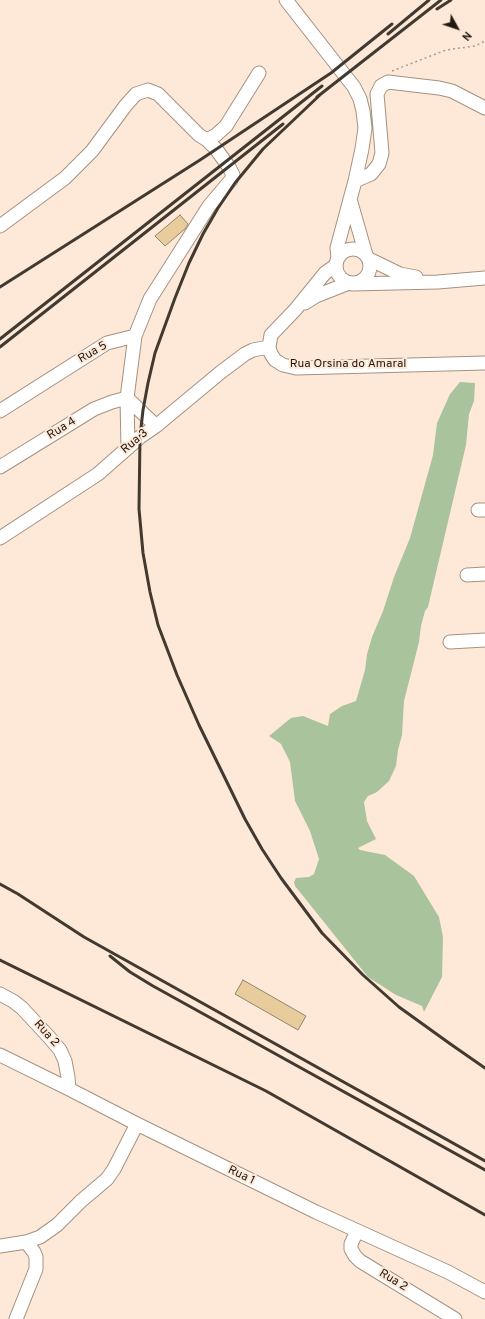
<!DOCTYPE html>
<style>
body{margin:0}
#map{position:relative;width:485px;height:1319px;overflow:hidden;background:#fee9d8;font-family:Overpass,sans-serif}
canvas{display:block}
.north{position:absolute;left:437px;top:8px;width:40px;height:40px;-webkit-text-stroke:3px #fee9d8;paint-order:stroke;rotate:130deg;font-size:11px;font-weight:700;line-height:16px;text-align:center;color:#221b14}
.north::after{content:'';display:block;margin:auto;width:14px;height:18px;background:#221b14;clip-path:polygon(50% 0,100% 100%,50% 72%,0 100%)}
</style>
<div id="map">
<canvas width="485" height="1319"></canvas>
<div class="north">N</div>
</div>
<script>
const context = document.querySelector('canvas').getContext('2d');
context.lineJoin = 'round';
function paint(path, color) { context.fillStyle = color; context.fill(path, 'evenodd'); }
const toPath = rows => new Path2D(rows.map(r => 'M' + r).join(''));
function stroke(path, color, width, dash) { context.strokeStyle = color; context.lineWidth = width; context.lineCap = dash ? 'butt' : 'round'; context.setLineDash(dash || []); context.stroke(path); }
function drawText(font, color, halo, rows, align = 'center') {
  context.font = font + ' Overpass,sans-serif'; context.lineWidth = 4; context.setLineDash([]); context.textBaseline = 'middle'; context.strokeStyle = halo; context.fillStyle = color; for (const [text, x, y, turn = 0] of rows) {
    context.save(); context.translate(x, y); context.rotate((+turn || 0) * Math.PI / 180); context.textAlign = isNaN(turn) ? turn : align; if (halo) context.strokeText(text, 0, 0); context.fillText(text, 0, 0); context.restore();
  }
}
const green = toPath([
 [460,382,475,383,474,401,469,414,466,445,428,607,425,611,421,626,419,642,404,701,402,735,398,750,396,766,389,781,377,792,368,796,364,802,367,821,376,839,358,848,360,850,385,855,414,876,439,917,443,937,442,977,424,1012,422,1006,396,995,368,977,295,886,294,882,296,878,309,877,314,874,319,859,310,831,295,801,290,762,281,744,269,736,291,718,303,716,328,726,330,714,342,706,356,701,365,670,367,654,372,637,383,611,394,577,410,538,433,455,437,423,450,394]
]);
const building = toPath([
 [180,215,188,224,186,228,165,246,155,236,180,215],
 [243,980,306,1016,298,1030,235,994,243,980]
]);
const path = toPath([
 [392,71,446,50,475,46,485,41]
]);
const minor = toPath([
 [286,0,354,87,360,99,363,111,365,128,362,149,355,181,337,248,338,258],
 [355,181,371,174,379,164,382,153,377,94,381,86,388,82,439,88,452,91,485,108],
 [350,199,366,255],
 [0,226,65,178,92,151,126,105,136,94,148,90,158,94,199,135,207,140,216,135,226,126,259,73],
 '336 266a17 17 0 1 1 34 0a17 17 0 1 1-34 0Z',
 [369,259,400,274,416,277],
 [335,266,325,273,295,310,271,335,269,347,271,354,275,360,283,365,296,368,485,363],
 [352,284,438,282,485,278],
 [305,303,316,296,349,283],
 [0,411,107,343,135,336],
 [128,448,127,398,135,336,150,299,209,206,231,180,233,175,229,167,216,149,207,140],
 [0,467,94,409,112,402,127,398,156,426],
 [478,510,485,510],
 [0,538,98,474,140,437,156,426,221,372,245,354,253,350,269,347],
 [467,575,485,574],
 [450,642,485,640],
 [0,994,13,1001,22,1008,49,1037,60,1050,65,1061,68,1077,69,1089],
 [0,1055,69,1089,137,1124,316,1212,448,1272,485,1292],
 [357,1231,351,1244,351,1249,355,1256,360,1261,455,1319],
 [0,1246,26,1242,40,1237,57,1225,81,1201,107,1179,114,1169,137,1124],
 [16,1319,36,1269,36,1257,34,1252,26,1242]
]);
const rail = toPath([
 [437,9,451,0],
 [388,34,429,0],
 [322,93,263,149,235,183,218,208,203,234,189,263,175,298,155,353,148,383,143,410,140,437,139,509,143,553,150,592,158,625,177,675,199,725,245,819,262,849,281,878,322,933,363,975,399,1007,449,1043,485,1068],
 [317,97,441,0],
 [0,287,200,160,331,73,392,24],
 [0,339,322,86],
 [0,347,283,124],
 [0,884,18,894,84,937,485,1161],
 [110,956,130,972,153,986,485,1170],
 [0,960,266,1091,485,1215]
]);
const streetNames = [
 ["Rua 5",93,353,-30],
 ["Rua Orsina do Amaral",348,365],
 ["Rua 4",62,429,-32],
 ["Rua 3",135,442,-40],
 ["Rua 2",46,1034,48],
 ["Rua 1",241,1176,26],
 ["Rua 2",393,1281,31]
];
paint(green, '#a9c49d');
paint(building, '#e9cc9c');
stroke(building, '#918471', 1);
stroke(minor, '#a49281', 15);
stroke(path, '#ab9b8e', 1.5, [2, 3]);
stroke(minor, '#fff', 13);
stroke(rail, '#423930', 3);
drawText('12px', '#221b14', '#fee9d8', streetNames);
</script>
